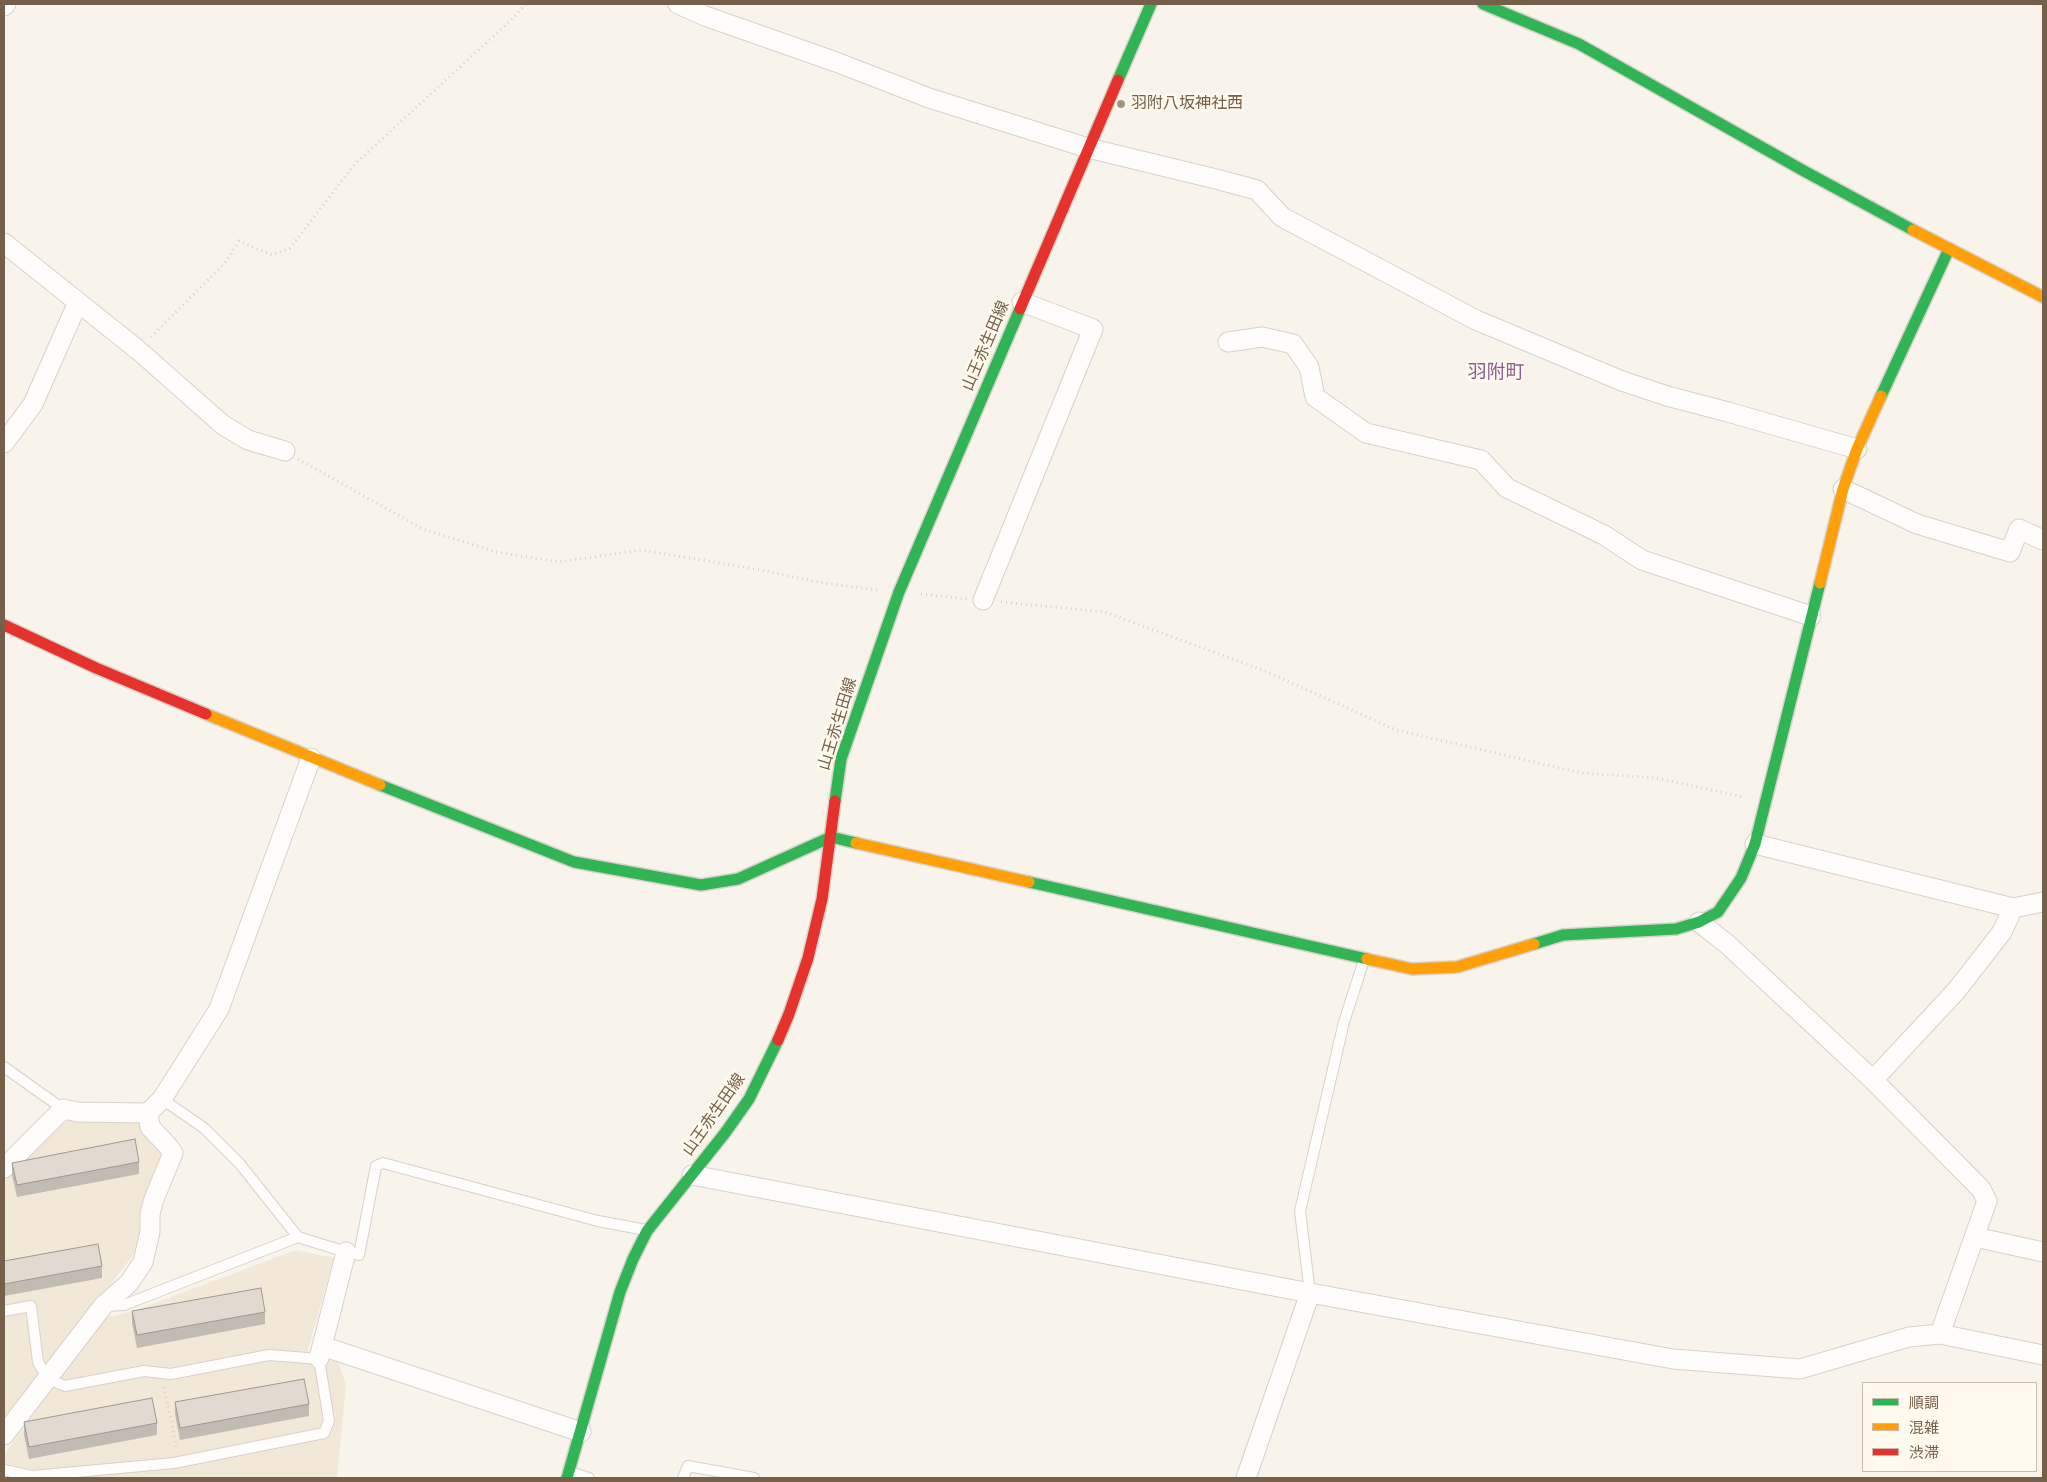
<!DOCTYPE html>
<meta charset="utf-8">
<style>
body{margin:0}
#map{position:relative;width:2047px;height:1482px;overflow:hidden;background:#f8f4eb;font-family:"Space Grotesk","Noto Sans JP",sans-serif}
canvas{display:block}
.frame{position:absolute;inset:0;border:5px solid #776049;pointer-events:none}
.legend{position:absolute;left:1862px;top:1382px;width:175px;height:90px;box-sizing:border-box;background:#fffaed;border:1px solid #c9bcab;margin:0;padding:6px 9px;list-style:none;font-size:15px;color:#776049}
.legend li{display:flex;align-items:center;gap:10px;height:25px}
.legend b{width:25px;border:1px solid #c9bcab}
</style>
<div id="map">
<canvas width="2047" height="1482"></canvas>
<div class="frame"></div>
<ul class="legend">
<li><b style="height:6px;background:#30b455"></b>順調</li>
<li><b style="height:6px;background:#ff9f0a"></b>混雑</li>
<li><b style="height:6px;background:#e5322d"></b>渋滞</li>
</ul>
</div>
<script>
const context = document.querySelector('canvas').getContext('2d');
context.lineJoin = 'round';
function paint(path, color) { context.fillStyle = color; context.fill(path, 'evenodd'); }
const toPath = rows => new Path2D(rows.map(r => 'M' + r).join(''));
function stroke(path, color, width, dash) { context.strokeStyle = color; context.lineWidth = width; context.lineCap = dash ? 'butt' : 'round'; context.setLineDash(dash || []); context.stroke(path); }
function drawText(font, color, halo, rows, align = 'center') {
  context.font = font + ' "Space Grotesk","Noto Sans JP",sans-serif'; context.lineWidth = 5; context.setLineDash([]); context.textBaseline = 'middle'; context.strokeStyle = halo; context.fillStyle = color; for (const [text, x, y, turn = 0] of rows) {
    context.save(); context.translate(x, y); context.rotate((+turn || 0) * Math.PI / 180); context.textAlign = isNaN(turn) ? turn : align; if (halo) context.strokeText(text, 0, 0); context.fillText(text, 0, 0); context.restore();
  }
}
const residential = toPath([
 [69,1119,137,1121,163,1150,140,1246,4,1423,4,1180],
 [296,1250,334,1258,307,1353,338,1361,346,1385,337,1478,4,1478,4,1455,103,1318,131,1312]
]);
const path = toPath([
 [151,337,225,263,239,241,272,255,290,248,355,164,511,20,526,4],
 [298,459,423,529,496,552,559,562,641,550,750,568,823,583,878,590],
 [921,594,967,599],
 [1001,602,1105,612,1265,671,1396,730,1582,773,1656,778,1744,797],
 [164,1387,177,1449]
]);
const lane = toPath([
 [4,1067,63,1109],
 [162,1099,204,1128,240,1164,298,1237,346,1252,359,1255,376,1166,383,1163,598,1221,646,1230],
 [1310,1293,1300,1211,1344,1022,1364,960],
 [105,1306,124,1305,298,1237],
 [4,1311,31,1306,38,1362,48,1379,65,1386,144,1371,171,1374,269,1355,319,1359,329,1421,324,1433,174,1463,32,1476,4,1470],
 [570,1472,589,1478],
 [683,1478,688,1466,754,1478]
]);
const street = toPath([
 [678,4,705,16,836,62,929,98,1088,148,1216,179,1257,190,1282,217,1476,320,1622,381,1667,396,1728,412,1857,449],
 [4,6,6,4],
 [4,243,138,350,223,425,248,440,285,451],
 [1228,342,1262,337,1293,344,1309,367,1315,397,1366,433,1481,460,1507,488,1604,535,1642,560,1811,616],
 [4,443,33,404,78,302],
 [1843,489,1917,524,2010,552,2019,529,2043,540],
 [983,600,1093,329,1022,302],
 [1755,844,2013,908,2043,902],
 [1699,922,1727,944,1873,1080,1981,1189,1987,1201,1940,1334],
 [1873,1080,1956,991,2002,932,2013,908],
 [4,1168,63,1109,78,1112,148,1113,162,1099,219,1009,311,758],
 [692,1175,1310,1293,1673,1359,1800,1369,1909,1337,1940,1334,2043,1355],
 [1975,1237,2043,1252],
 [322,1346,581,1432],
 [319,1358,346,1252],
 [4,1435,103,1306,129,1283,143,1262,150,1232,150,1214,154,1199,173,1153,168,1146,150,1127,148,1113],
 [1246,1478,1310,1293]
]);
const fast = toPath([
 [1483,4,1579,44,1804,171,1913,230],
 [1118,80,1151,4],
 [1881,396,1949,249],
 [380,785,574,862,701,885,738,879,831,837,856,843],
 [835,801,841,759,899,592,1020,309],
 [1029,882,1367,959],
 [1534,944,1563,935,1676,929,1699,922,1718,912,1741,878,1755,844,1820,583],
 [567,1478,620,1292,633,1259,647,1231,725,1133,749,1099,778,1040]
]);
const slow = toPath([
 [1913,230,2043,297],
 [1820,583,1843,489,1857,449,1881,396],
 [206,714,380,785],
 [856,843,1029,882],
 [1367,959,1412,969,1457,967,1534,944]
]);
const jam = toPath([
 [1020,309,1118,80],
 [4,625,96,668,206,714],
 [778,1040,789,1014,808,958,822,899,835,801]
]);
const wall = toPath([
 [139,1162,139,1174,17,1197,12,1175,12,1163],
 [4,1261,102,1266,102,1278,4,1296],
 [132,1311,265,1312,265,1324,137,1348,132,1323],
 [175,1402,309,1404,309,1416,180,1440,175,1414],
 [24,1422,157,1423,157,1435,29,1459,24,1435]
]);
const building = toPath([
 [135,1139,139,1162,17,1185,12,1163,135,1139],
 [98,1244,102,1266,4,1284,4,1261,98,1244],
 [261,1288,265,1312,137,1335,132,1311,261,1288],
 [304,1379,309,1404,180,1428,175,1402,304,1379],
 [152,1398,157,1423,29,1447,24,1422,152,1398]
]);
const markers = [
 [1121,104,5,"#a49482"]
];
const poiNames = [
 ["羽附八坂神社西",1131,104]
];
const streetNames = [
 ["山王赤生田線",986,346,-67],
 ["山王赤生田線",838,724,-73],
 ["山王赤生田線",714,1115,-55]
];
const quarterNames = [
 ["羽附町",1496,373]
];
paint(residential, '#f1e8d8');
stroke(lane, '#d7d1c9', 12);
stroke(street, '#d7d1c9', 21);
stroke(fast, '#d7d1c9', 14);
stroke(slow, '#d7d1c9', 14);
stroke(jam, '#d7d1c9', 14);
stroke(path, '#d9d2cb', 3, [1, 4]);
stroke(lane, '#fefdfc', 10);
stroke(street, '#fefdfc', 19);
stroke(fast, '#30b455', 11);
stroke(slow, '#ff9f0a', 11);
stroke(jam, '#e5322d', 11);
paint(wall, '#c2bbb3');
paint(building, '#e2dad0');
stroke(building, '#9e9992', 1);
for (const [x, y, r, color] of markers) { const dot = new Path2D(); dot.arc(x, y, r, 0, 2 * Math.PI); context.fillStyle = color; context.fill(dot); stroke(dot, '#fffaed', 2); }
drawText('16px', '#776049', '#fffaed', poiNames, 'left');
drawText('16px', '#776049', '#fffaed', streetNames);
drawText('19px', '#8a6194', '#fffaed', quarterNames);
</script>
